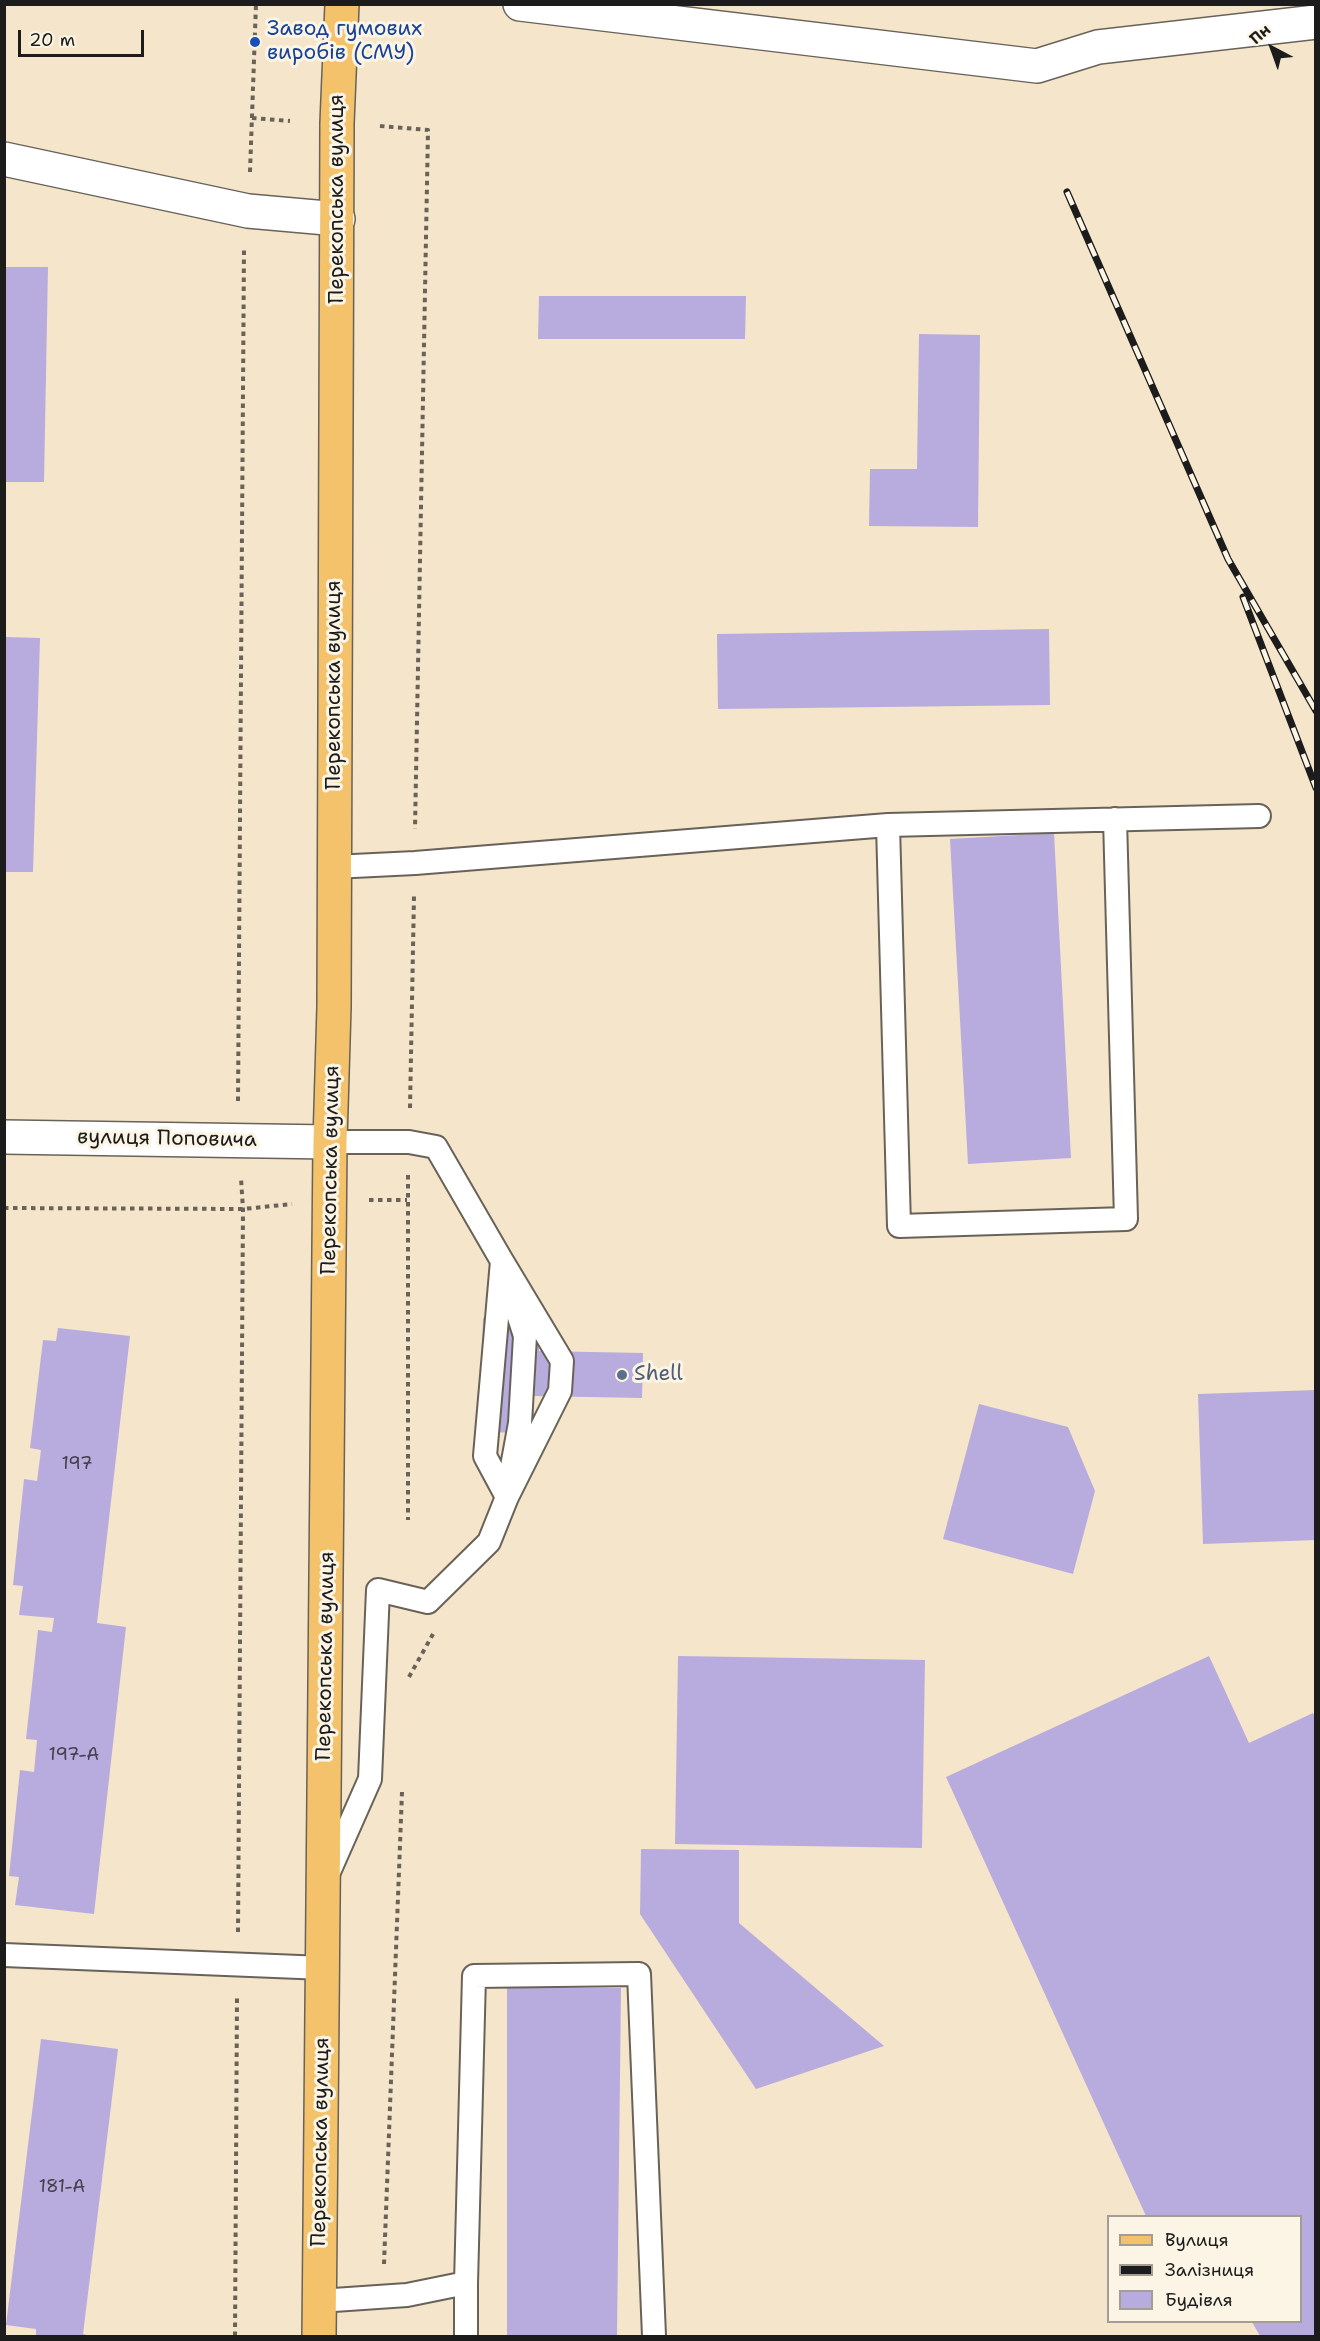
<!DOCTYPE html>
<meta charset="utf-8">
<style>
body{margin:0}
#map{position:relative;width:1320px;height:2341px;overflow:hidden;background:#f5e5ca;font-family:"Shantell Sans",sans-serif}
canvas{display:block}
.frame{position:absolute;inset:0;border:6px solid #1c1c1c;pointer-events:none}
.legend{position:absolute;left:1107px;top:2215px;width:195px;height:108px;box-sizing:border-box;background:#fcf5e5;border:2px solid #a29e95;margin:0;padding:8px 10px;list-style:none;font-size:18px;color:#1c1c1c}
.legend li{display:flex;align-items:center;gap:12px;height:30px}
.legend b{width:30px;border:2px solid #a29e95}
.north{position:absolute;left:1242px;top:18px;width:60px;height:60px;-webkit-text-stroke:4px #fcf5e5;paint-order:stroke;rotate:319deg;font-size:16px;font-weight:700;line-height:24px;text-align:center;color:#1c1c1c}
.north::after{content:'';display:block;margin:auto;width:21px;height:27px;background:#1c1c1c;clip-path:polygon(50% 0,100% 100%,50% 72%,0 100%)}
.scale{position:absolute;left:18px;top:30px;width:126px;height:27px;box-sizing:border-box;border:3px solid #1c1c1c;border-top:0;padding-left:8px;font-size:18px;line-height:21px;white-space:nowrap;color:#1c1c1c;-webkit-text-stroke:4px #fcf5e5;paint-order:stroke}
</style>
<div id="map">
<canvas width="1320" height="2341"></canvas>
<div class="frame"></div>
<ul class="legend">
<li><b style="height:8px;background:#f3c26a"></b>Вулиця</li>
<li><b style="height:8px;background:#1c1c1c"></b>Залізниця</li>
<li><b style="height:16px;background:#b8acde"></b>Будівля</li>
</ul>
<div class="north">Пн</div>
<div class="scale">20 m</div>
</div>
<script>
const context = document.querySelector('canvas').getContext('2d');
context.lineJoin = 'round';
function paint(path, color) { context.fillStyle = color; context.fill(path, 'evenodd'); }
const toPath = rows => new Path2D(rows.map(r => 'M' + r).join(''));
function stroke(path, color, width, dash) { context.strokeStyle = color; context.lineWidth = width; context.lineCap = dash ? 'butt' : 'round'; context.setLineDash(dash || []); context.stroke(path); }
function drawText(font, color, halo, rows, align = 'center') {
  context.font = font + ' "Shantell Sans",sans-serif'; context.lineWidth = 6; context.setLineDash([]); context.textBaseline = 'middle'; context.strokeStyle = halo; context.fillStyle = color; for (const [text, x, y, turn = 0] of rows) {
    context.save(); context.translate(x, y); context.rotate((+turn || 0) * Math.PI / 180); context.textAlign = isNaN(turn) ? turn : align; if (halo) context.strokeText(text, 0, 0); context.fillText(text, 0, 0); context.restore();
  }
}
const building = toPath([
 [4,267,48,267,44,482,4,482],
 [539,296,746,296,745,339,538,339],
 [919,334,980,335,978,527,869,526,870,469,917,469],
 [1049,629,1050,705,718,709,717,634],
 [4,637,40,638,33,872,4,872],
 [1054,833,1071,1158,968,1164,950,839],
 [483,1318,539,1319,539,1351,643,1353,642,1398,534,1396,533,1433,480,1432],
 [58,1328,130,1336,97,1623,126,1627,94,1914,15,1905,19,1877,9,1876,20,1770,34,1772,37,1740,26,1739,38,1630,52,1632,54,1618,19,1615,23,1586,13,1585,24,1479,37,1481,41,1450,30,1448,43,1340,56,1341],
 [1316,1390,1316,1540,1203,1544,1198,1394],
 [979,1404,1068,1427,1095,1491,1073,1574,943,1539],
 [678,1656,925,1660,922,1848,675,1844],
 [1209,1656,1249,1743,1313,1713,1316,1718,1316,2336,1260,2336,1252,2322,1300,2322,1300,2216,1146,2216,946,1777],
 [641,1849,739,1850,739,1923,884,2046,756,2089,640,1914],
 [507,1988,621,1988,617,2336,507,2336],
 [41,2039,118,2049,83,2334,91,2336,36,2336,36,2329,6,2325]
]);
const path = toPath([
 [252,118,290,121],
 [380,126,428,130,415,829],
 [250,172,256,4],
 [238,1101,244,248],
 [410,1108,414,896],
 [408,1175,408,1520],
 [369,1200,407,1200],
 [4,1208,243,1209,292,1204],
 [409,1677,433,1634],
 [238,1932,243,1209,241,1178],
 [384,2264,402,1792],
 [235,2336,237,1997]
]);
const lane = toPath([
 [888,825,899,1226,1126,1219,1115,819],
 [333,867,415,863,888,825,1259,816],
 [502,1261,562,1361,560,1391,507,1497],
 [511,1472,520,1423,525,1336,512,1295],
 [328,1874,370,1779,378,1590,428,1602,489,1542,507,1497,485,1456,502,1261,436,1147,409,1142,330,1142],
 [4,1955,324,1968],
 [319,2301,407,2295,466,2283,474,1976,639,1974,654,2336],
 [466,2336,466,2283]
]);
const street = toPath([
 [520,4,1037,66,1098,47,1316,22],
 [4,159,248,211,338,219],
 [4,1137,330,1142]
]);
const primary = toPath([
 [319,2336,330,1142,334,1007,337,123,342,4]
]);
const rail = toPath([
 [1067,192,1228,559,1316,711],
 [1243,597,1316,788]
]);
const markers = [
 [255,42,6,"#1a4fb4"],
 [622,1375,6,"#5c6f8a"]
];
const numberNames = [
 ["197",77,1464],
 ["197-А",74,1755],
 ["181-А",62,2187]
];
const transitNames = [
 ["Завод гумових",267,30],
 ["виробів (СМУ)",267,54]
];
const streetNames = [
 ["Перекопська вулиця",338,199,-90],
 ["Перекопська вулиця",335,685,-90],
 ["вулиця Поповича",167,1139,1],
 ["Перекопська вулиця",331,1170,-89],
 ["Перекопська вулиця",326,1656,-89],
 ["Перекопська вулиця",321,2142,-89]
];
const serviceNames = [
 ["Shell",634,1375]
];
paint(building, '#b8acde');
stroke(lane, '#686259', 26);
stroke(street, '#686259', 36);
stroke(primary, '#686259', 36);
stroke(path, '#686259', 4, [4.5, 4.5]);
stroke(lane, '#fff', 22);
stroke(street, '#fff', 33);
stroke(primary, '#f3c26a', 33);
stroke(rail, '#1c1c1c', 7);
stroke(rail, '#fcf5e5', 4.5, [14]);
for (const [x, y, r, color] of markers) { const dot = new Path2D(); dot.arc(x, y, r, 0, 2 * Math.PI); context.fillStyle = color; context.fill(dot); stroke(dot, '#fcf5e5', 2); }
drawText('18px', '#43404c', null, numberNames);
drawText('21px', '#164399', '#fcf5e5', transitNames, 'left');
drawText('21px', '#1c1c1c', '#fcf5e5', streetNames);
drawText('21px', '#4e5e75', '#fcf5e5', serviceNames, 'left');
</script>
